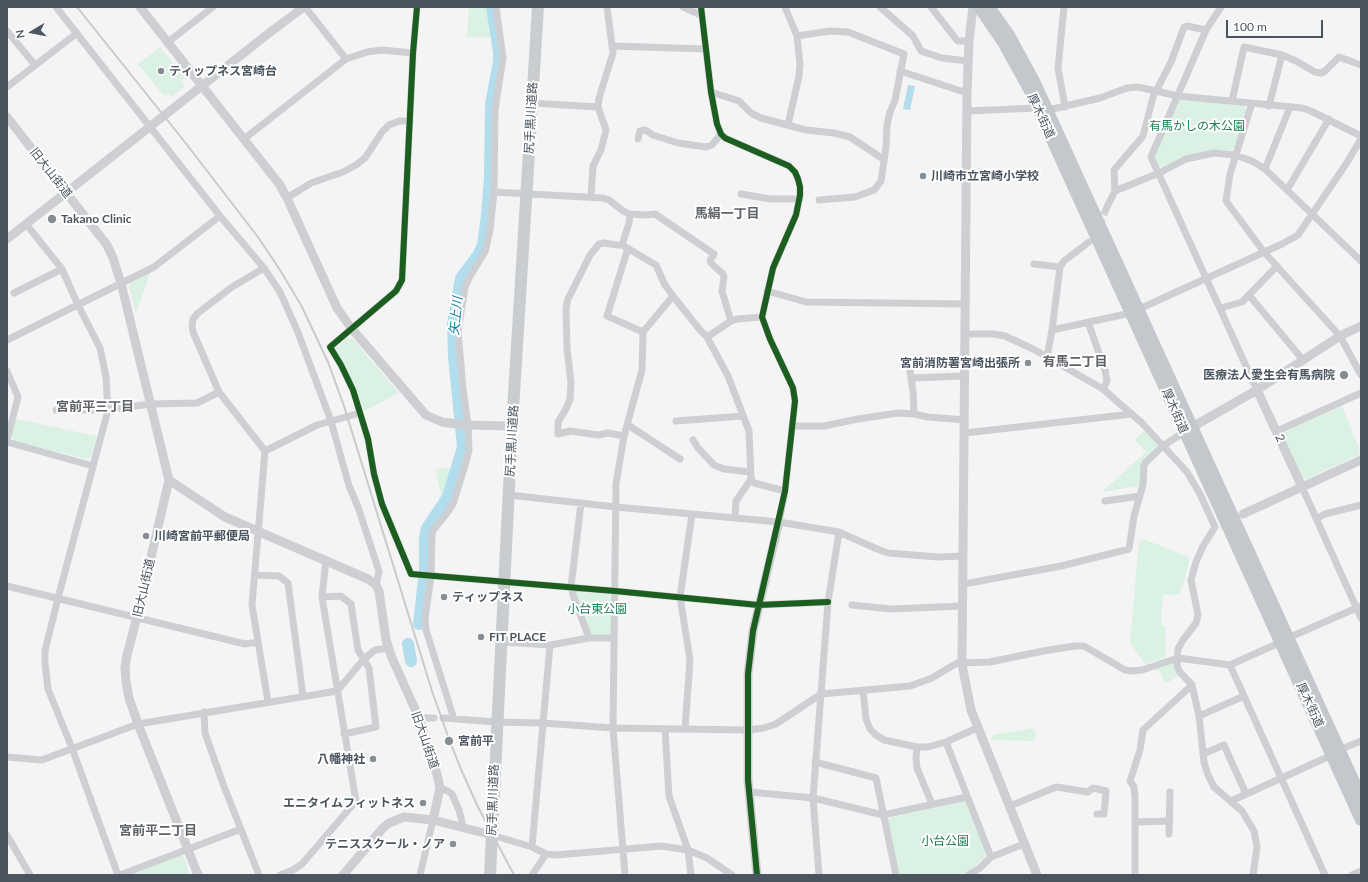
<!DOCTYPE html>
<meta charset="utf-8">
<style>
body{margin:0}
#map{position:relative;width:1368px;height:882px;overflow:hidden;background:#f4f4f4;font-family:Lato,sans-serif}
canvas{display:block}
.frame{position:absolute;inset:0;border:8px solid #4b5560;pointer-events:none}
.north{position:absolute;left:12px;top:12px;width:40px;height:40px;-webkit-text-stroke:3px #fff;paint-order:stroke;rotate:260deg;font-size:11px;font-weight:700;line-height:16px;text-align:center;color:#4b5560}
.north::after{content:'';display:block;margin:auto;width:14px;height:18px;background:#4b5560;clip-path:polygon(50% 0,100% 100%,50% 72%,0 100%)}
.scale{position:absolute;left:1226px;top:20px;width:97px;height:18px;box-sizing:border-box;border:2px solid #4b5560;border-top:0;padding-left:5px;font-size:12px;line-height:14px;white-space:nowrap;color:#4b5560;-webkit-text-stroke:3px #fff;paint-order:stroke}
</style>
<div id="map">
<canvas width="1368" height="882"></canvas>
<div class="frame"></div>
<div class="north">N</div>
<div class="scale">100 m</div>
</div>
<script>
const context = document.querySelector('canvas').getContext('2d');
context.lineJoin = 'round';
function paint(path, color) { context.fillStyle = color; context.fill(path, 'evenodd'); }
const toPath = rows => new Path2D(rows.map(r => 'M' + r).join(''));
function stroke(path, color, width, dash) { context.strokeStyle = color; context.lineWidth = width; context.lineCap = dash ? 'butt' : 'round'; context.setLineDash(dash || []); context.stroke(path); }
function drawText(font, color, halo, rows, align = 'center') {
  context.font = font + ' Lato,"Noto Sans JP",sans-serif'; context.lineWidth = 4; context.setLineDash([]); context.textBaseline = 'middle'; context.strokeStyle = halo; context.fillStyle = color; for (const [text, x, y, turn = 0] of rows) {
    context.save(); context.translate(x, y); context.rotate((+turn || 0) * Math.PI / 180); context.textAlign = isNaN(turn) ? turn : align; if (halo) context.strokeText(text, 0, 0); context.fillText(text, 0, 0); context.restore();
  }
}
const green = toPath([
 [469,7,489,7,494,38,467,37],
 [160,47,185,78,181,81,185,86,172,97,169,93,165,96,164,94,163,95,138,64],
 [1184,99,1244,106,1247,110,1235,148,1230,151,1218,150,1196,153,1182,158,1163,167,1159,165,1155,157,1179,101],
 [150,273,136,314,129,287,131,283],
 [347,338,353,339,399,393,364,411,355,386,336,353,336,348],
 [1342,406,1360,451,1359,455,1306,479,1301,477,1283,436,1284,432],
 [16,419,97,436,91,457,87,459,14,441,11,437],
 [1144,430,1158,446,1142,462,1140,486,1102,492,1146,452,1135,440],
 [447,468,454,469,447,497,441,504,439,496,441,494,435,469],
 [1145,540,1159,545,1190,558,1185,578,1179,595,1163,594,1161,625,1165,626,1166,657,1145,664,1130,643,1139,541],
 [576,592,609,594,612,598,612,632,608,636,592,635,588,631,574,595],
 [1171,663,1175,666,1178,676,1167,683,1164,682,1160,671,1156,670,1155,668],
 [1033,728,1036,736,1033,741,990,740,993,735],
 [965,801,968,803,987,852,986,857,971,869,959,875,898,875,887,822,890,818],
 [179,855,184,857,190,875,128,875]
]);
const water = toPath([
 [908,85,915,86,910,110,903,109]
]);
const river = toPath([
 [419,624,425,571,425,538,427,528,448,497,463,447,454,356,453,324,461,278,479,254,483,245,487,215,490,178,491,104,499,62,499,52,492,7],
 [408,644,411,661]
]);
const minorTunnel = toPath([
 [1100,225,1106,209]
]);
const minor = toPath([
 [56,7,220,216,264,268,280,292,297,330,331,421,349,486,358,507,379,571,376,585],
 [305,7,346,59],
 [417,7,413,53,402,280,396,291,330,347,341,365,353,390,368,439,374,474,382,504,411,574,615,591,758,605,828,602],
 [683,7,701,15],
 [701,7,711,92,717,124,721,134,725,138,789,166,795,172,798,179,800,187,800,195,796,215,773,268,762,317,770,339,793,388,795,401,785,491,779,522],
 [785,7,797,36,800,65,799,76,788,125],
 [880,7,913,36,921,51,942,58,968,61],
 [931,7,956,39,958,41,969,41],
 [1064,7,1058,68,1065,107],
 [1221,7,1206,30,1151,157,1257,390],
 [7,31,35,65],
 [797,36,830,31,848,32,904,54,895,100,890,112,887,125,886,147,881,181,874,190,855,197,819,200],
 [168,42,213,7],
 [612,46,706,49],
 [1282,55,1296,61,1315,72,1321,73,1325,71,1339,57,1361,65],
 [900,71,967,93],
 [7,87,77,33],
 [711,92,739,101,751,113,761,118,806,130,834,133,850,137,883,159],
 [1232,101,1244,47,1282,55,1269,106],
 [532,103,598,107],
 [1252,103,1230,174,1226,201,1264,252,1340,336,1361,375],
 [1048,110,1100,98,1127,88,1138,87,1178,96,1302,108,1311,111,1361,136],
 [967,111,1037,108],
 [244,139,346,59,367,52,381,50,413,53],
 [638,139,640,131,645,130,653,135,678,143,706,147,712,145,721,134],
 [1265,169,1290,107],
 [1287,190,1329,119],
 [1115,191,1114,170,1143,136,1153,97,1171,62,1184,27,1187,26,1206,30],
 [494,192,603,198,609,200,623,211,630,214,646,215,655,214,714,254,710,261,711,263,723,274,724,277,722,291,731,321],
 [741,194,770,199,800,199],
 [591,197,593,166,601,150,606,130,598,107,599,98,613,53,607,7],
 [287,198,311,183,343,172,356,165,365,158,382,132,389,125,399,121,410,121],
 [1106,209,1115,191,1159,173,1186,159,1214,153,1235,155,1252,161,1265,169,1361,261],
 [26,224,62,269,78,305,100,348,106,377,108,410,58,598,45,651,45,663,48,689,72,748,118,875],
 [622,245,629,223,630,214],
 [628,248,607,316,643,332],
 [1034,264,1060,267],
 [264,268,232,287,198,313,193,319,192,325,193,332,219,392,265,451,252,605,268,702],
 [767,291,806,302,966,304],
 [14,293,62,269],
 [1249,295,1303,360],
 [1221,308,1242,302,1277,266],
 [1139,309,1282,244,1298,235,1346,164,1361,139],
 [1088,322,1105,370,1107,381,1103,389],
 [1052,330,1131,313],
 [966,334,994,334,1005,336,1035,350,1103,389,1142,423,1187,472,1200,494,1215,527,1203,546,1196,562,1191,580,1198,615,1196,623,1183,640,1178,649,1177,665,1179,671,1192,685,1199,716,1204,762,1208,775,1214,787,1242,811,1254,831,1257,847,1253,875],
 [707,337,731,321,737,319,762,317],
 [7,340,154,267,220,216],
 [1047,357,1052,330,1060,267,1064,261,1089,242],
 [7,371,18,397,7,440],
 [910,371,913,391,914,414],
 [911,378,965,376],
 [56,410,104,410,151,404,197,403,219,392],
 [676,421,743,416],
 [628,425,680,459],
 [793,426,824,426,858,419,898,413,914,414,928,417,965,420],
 [1277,431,1361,393],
 [965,433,1132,414],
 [624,436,608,433,598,435,570,431,558,434,558,422,566,409,570,399,571,382,567,349,566,308,568,299,590,255,599,244,604,243,617,245,622,245,656,265,665,285,673,296,700,330,707,337,728,376,749,431,751,479,736,501,735,517],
 [693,440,698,448,714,465,724,469,750,472],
 [7,442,93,466],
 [265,451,317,425,360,413],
 [751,479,754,483,785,491],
 [1302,487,1361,618],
 [509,495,616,507,779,522,839,532,877,549,888,553,938,557,963,556],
 [1105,501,1140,496],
 [581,503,571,587,573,595,589,638],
 [1316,519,1325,514,1361,505],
 [256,575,279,576,288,583,303,696],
 [964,584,1061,566,1129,549,1134,516,1143,485,1144,466,1146,462,1163,446,1184,432],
 [7,586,245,644,258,642],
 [322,597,341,596,351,604,358,650,369,668,376,727,344,734],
 [852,605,891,609,963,606],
 [1288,638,1361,606],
 [502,642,550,645,589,638,614,638],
 [1230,665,1325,875],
 [863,690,866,719,870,729,876,735,884,740,917,747,928,747,946,742,977,728],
 [204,712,205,733,223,784,259,875],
 [1199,716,1244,696],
 [419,718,434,718],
 [443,718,496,722,542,723,613,728,748,730,764,728,776,724,821,694,910,686,932,678,957,663,990,662,1043,651,1075,646,1084,646,1125,670,1131,671,1142,670,1178,658,1230,665,1281,642],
 [454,719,426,630,425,618,431,577,432,534,434,529,447,513,453,504,466,462,469,450,468,425,463,389,458,331,465,287,470,276,485,252,490,230,494,192,495,110,503,58,496,7],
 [665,729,669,796,688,850,691,875],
 [685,729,690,660,680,597,692,514],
 [946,742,991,857],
 [917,747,916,758,917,768,932,804],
 [1339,750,1361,741],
 [1203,754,1224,745,1246,794],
 [7,757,42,760,138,724,337,691,363,660,375,650,389,648],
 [815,762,876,778,896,875],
 [440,788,448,791,452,794,459,810,462,822,462,828],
 [750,792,813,798,883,815,967,797],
 [1231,801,1332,755],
 [1010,806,1056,787,1088,792,1093,788,1106,791,1104,814,1097,814],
 [1136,822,1170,821],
 [1169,834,1170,792],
 [7,835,30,875],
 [492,835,532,847,546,854,556,855,661,846,688,850,707,858,732,875],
 [532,847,550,645],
 [120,875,241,829],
 [280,875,293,870,302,864,356,801,322,597,326,560],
 [420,875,433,820],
 [532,875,546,854],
 [625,875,613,728,616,484,624,436,642,370,643,332,673,296],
 [819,875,813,798,828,602,839,532],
 [968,875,980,868,991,857,1024,844],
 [1135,875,1135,797,1134,787,1130,781,1140,750,1143,730,1192,685],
 [1352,875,1361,871]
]);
const tertiary = toPath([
 [140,7,280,185,287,198,337,308,352,329,419,407,426,415,442,422,465,425,512,426],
 [973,7,969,41,967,93,962,664,971,710,1037,875],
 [7,117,107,245,113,258,121,283,169,480,137,617,127,655,125,668,126,682,129,698,138,724,198,875],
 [7,239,273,30,304,7],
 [1257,390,1302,487],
 [1187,430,1257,390,1340,336,1361,326],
 [169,480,225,517,368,579,376,585,379,591,386,640,392,658,419,718,437,774,440,788,433,820],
 [1243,514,1361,460],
 [343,875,383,828,389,823,404,817,433,820,492,835],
 [757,875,748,780,748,674,753,631,779,522]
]);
const primary = toPath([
 [490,875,512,426,538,7]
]);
const trunk = toPath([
 [979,7,1003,42,1029,89,1361,820],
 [989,7,1009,35,1034,81,1361,797]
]);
const rail = toPath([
 [77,7,184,141,258,237,280,270,301,305,328,362,344,406,432,691,449,739,460,767,477,805,514,875]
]);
const cycleway = toPath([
 [417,7,413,53,402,280,396,291,330,347,341,365,353,390,368,439,374,474,382,504,411,574,615,591,758,605,828,602],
 [701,7,711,92,717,124,721,134,725,138,789,166,795,172,798,179,800,187,800,195,796,215,773,268,762,317,770,339,793,388,795,401,785,491,753,631,748,674,748,780,757,875]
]);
const markers = [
 [161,71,4,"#868d94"],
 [923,176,4,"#868d94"],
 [52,219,5,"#868d94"],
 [1028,363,4,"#868d94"],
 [1344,375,5,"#868d94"],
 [146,536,4,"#868d94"],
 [444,597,4,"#868d94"],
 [481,637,4,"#868d94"],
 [449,741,5,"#868d94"],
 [373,759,4,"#868d94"],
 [423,803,4,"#868d94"],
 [453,844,4,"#868d94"]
];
const poiNames = [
 ["ティップネス宮崎台",169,71],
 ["川崎市立宮崎小学校",931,176],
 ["Takano Clinic",61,219],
 ["宮前消防署宮崎出張所",1020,363,"right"],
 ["医療法人愛生会有馬病院",1335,375,"right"],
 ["川崎宮前平郵便局",154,536],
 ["ティップネス",452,597],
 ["FIT PLACE",489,637],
 ["宮前平",458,741],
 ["八幡神社",365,759,"right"],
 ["エニタイムフィットネス",415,803,"right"],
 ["テニススクール・ノア",445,844,"right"]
];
const streetNames = [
 ["厚木街道",1041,116,65],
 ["尻手黒川道路",531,118,-87],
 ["旧大山街道",51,173,52],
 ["厚木街道",1175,411,66],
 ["2",1280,438,66],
 ["尻手黒川道路",512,441,-87],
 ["旧大山街道",144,588,-77],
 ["厚木街道",1310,705,65],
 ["旧大山街道",425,740,71],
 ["尻手黒川道路",493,800,-88]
];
const parkNames = [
 ["有馬かしの木公園",1197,126],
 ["小台東公園",597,609],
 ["小台公園",945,841]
];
const neighbourhoodNames = [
 ["馬絹一丁目",727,214],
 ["有馬二丁目",1075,362],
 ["宮前平三丁目",95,407],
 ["宮前平二丁目",158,831]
];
const waterNames = [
 ["矢上川",456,316,-84]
];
paint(green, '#daf1e4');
paint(water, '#b1dded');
stroke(river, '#b1dded', 12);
stroke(minorTunnel, '#d2d4d6', 7, [7, 3.5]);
stroke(minor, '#cecfd2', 7);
stroke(tertiary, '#cecfd2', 9);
stroke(primary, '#cacdd0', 12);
stroke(trunk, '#c4c8cc', 12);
stroke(rail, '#c9cacc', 2);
stroke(cycleway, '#1b5e20', 6);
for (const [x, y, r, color] of markers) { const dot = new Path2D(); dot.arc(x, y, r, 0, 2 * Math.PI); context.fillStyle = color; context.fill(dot); stroke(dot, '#fff', 1.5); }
drawText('bold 12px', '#4b5560', '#fff', poiNames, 'left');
drawText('12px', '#4b5560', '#fff', streetNames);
drawText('12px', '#1c8154', '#fff', parkNames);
drawText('bold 13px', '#5f6368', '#fff', neighbourhoodNames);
drawText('italic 13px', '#137da3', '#fff', waterNames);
</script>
